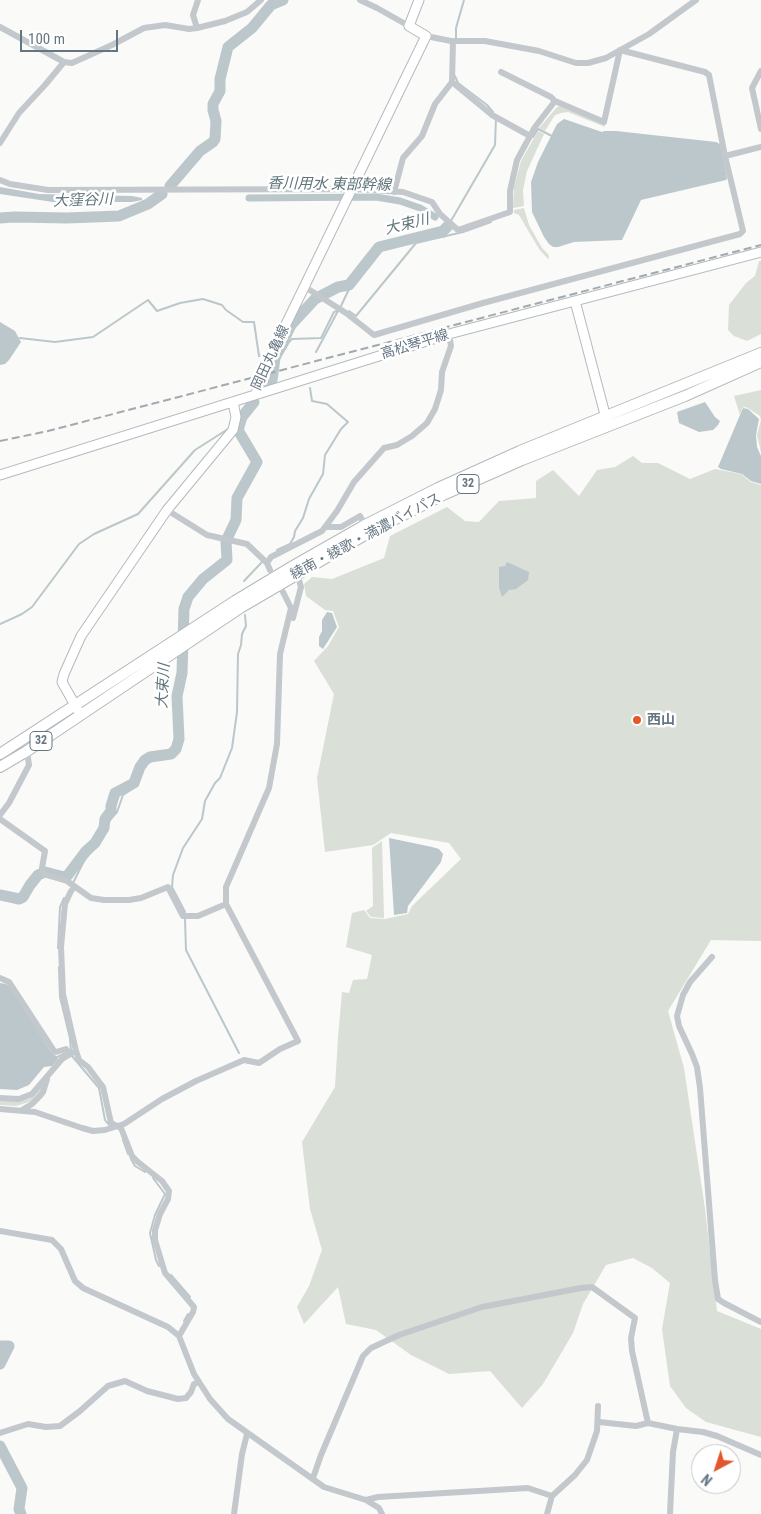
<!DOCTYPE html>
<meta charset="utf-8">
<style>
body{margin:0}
#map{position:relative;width:761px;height:1514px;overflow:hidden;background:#fafaf8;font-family:"Roboto Condensed",sans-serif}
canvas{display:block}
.north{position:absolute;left:691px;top:1444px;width:50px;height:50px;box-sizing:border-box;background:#fff;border:1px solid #c1c8cd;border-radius:50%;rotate:220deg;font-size:14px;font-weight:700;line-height:20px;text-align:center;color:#657683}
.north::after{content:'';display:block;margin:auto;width:18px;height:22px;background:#e4572e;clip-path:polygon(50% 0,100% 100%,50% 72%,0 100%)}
.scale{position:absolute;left:20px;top:30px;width:98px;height:22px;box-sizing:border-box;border:2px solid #657683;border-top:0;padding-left:6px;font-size:15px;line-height:18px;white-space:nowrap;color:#657683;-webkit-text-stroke:4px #fff;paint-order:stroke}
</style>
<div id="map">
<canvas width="761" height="1514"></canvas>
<div class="north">N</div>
<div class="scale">100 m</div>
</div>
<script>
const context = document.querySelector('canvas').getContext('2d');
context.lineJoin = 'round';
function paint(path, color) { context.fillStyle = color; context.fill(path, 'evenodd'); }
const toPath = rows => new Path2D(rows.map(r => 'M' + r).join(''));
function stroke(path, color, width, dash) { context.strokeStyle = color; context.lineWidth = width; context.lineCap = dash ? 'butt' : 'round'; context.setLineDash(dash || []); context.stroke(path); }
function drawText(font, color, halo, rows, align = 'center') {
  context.font = font + ' "Roboto Condensed","Noto Sans JP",sans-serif'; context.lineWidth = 5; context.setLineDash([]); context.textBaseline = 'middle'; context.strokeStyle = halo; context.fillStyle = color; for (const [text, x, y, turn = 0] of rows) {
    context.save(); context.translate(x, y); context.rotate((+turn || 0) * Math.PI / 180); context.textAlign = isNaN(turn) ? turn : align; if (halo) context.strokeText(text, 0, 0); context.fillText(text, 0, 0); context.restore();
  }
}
const green = toPath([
 [560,106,604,124,605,127,568,112,561,113,555,115,545,131,539,128,557,107],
 [538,131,544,134,527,171,523,190,524,206,513,208,514,187,521,161],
 [524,208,529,225,542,248,548,254,549,257,548,259,539,249,519,215,514,213,514,210],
 [759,261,761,261,761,334,747,341,734,336,728,330,729,305,746,283,755,276],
 [761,390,761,452,757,435,761,420,760,416,746,407,742,408,740,415,734,396],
 [633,456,642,463,658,463,690,479,715,469,741,474,751,482,761,485,761,941,711,940,668,1011,684,1068,705,1209,717,1311,761,1329,761,1437,706,1422,686,1408,670,1386,662,1329,670,1283,652,1268,633,1258,606,1265,583,1304,573,1333,543,1384,522,1408,490,1371,449,1374,411,1355,376,1330,346,1324,338,1287,304,1324,297,1307,309,1286,322,1250,310,1209,302,1142,335,1087,338,1037,342,992,349,993,353,980,367,979,372,955,346,947,352,913,364,910,370,918,385,919,408,914,412,906,461,859,449,843,391,833,373,845,325,852,317,778,334,694,314,661,328,646,339,627,333,611,325,610,306,596,304,584,312,577,332,579,384,558,390,536,447,507,465,521,479,522,499,501,536,498,536,481,553,470,579,496,597,470,615,467],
 [382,841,384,918,371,917,366,911,373,906,372,848],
 [44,1084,41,1091,32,1101,16,1106,0,1105,0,1100,21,1101,30,1098]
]);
const water = toPath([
 [564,119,602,132,604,131,616,131,716,142,720,144,727,178,726,180,641,200,622,240,574,242,558,247,553,247,549,244,544,237,532,212,531,182,538,162,557,124],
 [0,187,39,194,132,196,142,198,142,200,132,202,53,202,0,194],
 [0,322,15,331,21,342,9,360,5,364,0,365],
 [705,402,715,417,720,421,718,425,713,430,699,432,679,423,677,412],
 [743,408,748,409,759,419,756,435,757,447,761,456,761,484,751,481,742,474,721,469,718,467],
 [507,562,529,572,528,580,516,589,509,590,502,597,499,588,499,567,505,566],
 [327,612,332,613,337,627,323,649,319,646,319,637,322,631,322,620],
 [389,838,432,847,439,849,443,854,441,862,408,906,407,913,394,915],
 [0,983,6,984,10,987,51,1052,56,1056,58,1059,52,1066,44,1067,29,1085,17,1090,0,1089]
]);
const stream = toPath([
 [456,39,456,28,464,0],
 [455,76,458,83,487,105,493,112],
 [533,137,538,129,552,136],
 [448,226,495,145,496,118],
 [443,231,444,237],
 [341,306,350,287,379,250,421,237],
 [349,311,356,316,416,243,463,232,491,222],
 [20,338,55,342,93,337,148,300,157,311,180,303,203,299,222,305,226,310,243,322,254,322,259,356,267,355],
 [316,352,338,311],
 [276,355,282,354,289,342,292,339,321,338,334,312,337,311],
 [277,550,290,544,294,537,295,531,303,518,309,499,323,474,325,455,341,429,348,422,327,404,312,401,310,388],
 [244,581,262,562],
 [0,624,22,614,32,607,79,544,94,534,138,514,195,450,228,429],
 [73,883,85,859,98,845,110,820,117,812,123,795,134,788,136,783,135,779],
 [185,912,172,887,173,875,183,848,202,819,205,801,215,783,220,778,232,748,237,712,238,654,241,645,242,634,246,626,245,615],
 [185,919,186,950,239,1053],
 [58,948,60,907,64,898],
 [59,967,60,997,70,1038,71,1051],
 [72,1056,99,1088,105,1120,109,1125],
 [55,1058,66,1053],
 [123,1140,128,1154],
 [131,1159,135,1166,145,1172],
 [153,1178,165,1194,155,1215,150,1233,156,1260,159,1266],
 [171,1275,190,1297],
 [184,1321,188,1314]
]);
const canal = toPath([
 [249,198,376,197,400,201,420,208,435,217]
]);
const river = toPath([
 [170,186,200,151,213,142,215,139,216,121,213,110,213,104,220,91,220,79,228,47,252,28,271,5,283,0],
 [0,218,14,217,67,218,119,216,148,204,162,194],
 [266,385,272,380,275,358,291,325,315,299,338,287,349,285,379,247,443,231,448,226],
 [0,895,19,899,23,897,30,885,38,875,45,872,64,877,68,875,86,851,95,843,104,828,105,819,111,811,111,806,115,793,134,783,140,767,145,760,150,757,171,754,176,749,179,739,177,696,182,673,184,609,188,597,203,579,227,560,226,541,236,520,237,498,257,462,238,430,242,417,254,402],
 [0,1346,9,1346,0,1364],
 [0,1446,22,1488,19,1509,21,1514]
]);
const minor = toPath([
 [360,0,377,8,409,26],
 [0,27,64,62,72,63,112,45,144,28,165,25,189,29,197,28,225,21,247,12,261,0],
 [197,28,193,15,198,0],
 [426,36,451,41,485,41,539,51,576,63,588,63,606,58,649,34,696,0],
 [761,71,752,88,761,129],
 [501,72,551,97,555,101,604,122,620,50,705,72,709,75,725,156,761,147],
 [452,82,453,41],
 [0,143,19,113,45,85,64,62],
 [0,180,10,184,48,190,352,189,403,192,432,202,440,214,458,230,510,212,510,191,517,160,535,127,555,101],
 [394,192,403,158,422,136,435,104,452,82,492,115,530,136],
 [305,287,346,313,374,335,483,303,740,234,743,231,725,156],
 [167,510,207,535,247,544,267,563,270,570],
 [326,527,341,527,360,516,365,525],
 [267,563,271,557,322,531,337,511,354,482,384,448,397,445,412,436,427,423,435,409,441,390,442,372,451,346,449,334],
 [293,618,301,587,297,573],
 [0,815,9,803,29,765,27,751],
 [0,819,45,851,42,868,44,874,67,881,91,898,104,900,129,900,141,898,168,887,183,916,198,916,226,904],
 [75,887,71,891,65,904,61,947,63,994,76,1051,79,1060,88,1067,103,1087,111,1123,121,1128,132,1156,138,1162,162,1181,169,1191,168,1199,160,1214,155,1230,155,1240,165,1273,194,1307,193,1312,179,1336],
 [712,957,690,982,683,995,677,1016,679,1026,692,1054,697,1067,700,1088,715,1280,718,1299,724,1303,761,1322],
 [0,978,9,982,54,1051,56,1052,66,1049,70,1054],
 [0,1098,19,1099,32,1094,62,1059,72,1053],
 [0,1109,35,1112,82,1128,93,1131,105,1130,124,1124,162,1099,196,1081,244,1060,259,1063,280,1049,298,1041,226,904,226,887,269,788,277,744,280,654,291,608,283,592],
 [22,1110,32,1104,40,1096,43,1092,47,1079],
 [0,1231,52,1240,61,1249,75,1281,83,1288,168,1327,179,1336,194,1374,210,1399,228,1419,324,1487,366,1500,378,1497,528,1488,552,1496],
 [599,1422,636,1426,648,1423,677,1429,703,1432,717,1436,761,1455],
 [0,1433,28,1424,46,1427,60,1426,80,1411,108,1386,125,1381,147,1391,178,1399,186,1398,191,1392,194,1384,199,1382],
 [313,1478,321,1455,363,1356,371,1348,399,1335,482,1307,581,1288,592,1287,635,1318,631,1338,632,1351,648,1423],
 [366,1500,379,1508,382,1514],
 [670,1513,673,1452,677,1429],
 [234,1514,242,1454,247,1434],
 [547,1514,552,1496,575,1475,587,1460,597,1431,598,1406]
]);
const major = toPath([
 [575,301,607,422],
 [257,394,257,384,426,36,409,26,419,0],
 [0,475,449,334,761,252],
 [80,714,62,682,64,674,81,636,167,510,233,430,236,417,233,402]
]);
const highway = toPath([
 [0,754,235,601,293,566,365,525,438,488,520,451,761,353],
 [0,767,27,751,240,608,370,532,443,495,522,460,685,396,761,362]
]);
const rail = toPath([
 [0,441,48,431,761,245]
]);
const markers = [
 [637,720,5,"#e4572e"]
];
const shields = [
 [468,484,22],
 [41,741,22]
];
const shieldNames = [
 ["32",468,484],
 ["32",41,741]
];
const streetNames = [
 ["高松琴平線",415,345,-17],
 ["岡田丸亀線",271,358,-65],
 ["綾南・綾歌・満濃バイパス",366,537,-28]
];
const poiNames = [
 ["西山",647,720]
];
const waterNames = [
 ["香川用水 東部幹線",329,185,1],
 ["大窪谷川",83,201,-2],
 ["大束川",407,225,-14],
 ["大束川",164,686,-87]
];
paint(green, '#dadfd7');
paint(water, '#bbc7cb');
stroke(stream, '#bbc7cb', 2);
stroke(canal, '#bbc7cb', 7);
stroke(river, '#bbc7cb', 11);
stroke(major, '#b5babe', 11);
stroke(highway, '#b4b9bd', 12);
stroke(minor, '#c3c8cc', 6);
stroke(major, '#fff', 9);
stroke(highway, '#fff', 10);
stroke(rail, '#a2aab0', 2, [8, 4]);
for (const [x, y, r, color] of markers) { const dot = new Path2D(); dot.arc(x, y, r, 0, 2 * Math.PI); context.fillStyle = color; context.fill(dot); stroke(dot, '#fff', 2); }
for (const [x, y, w] of shields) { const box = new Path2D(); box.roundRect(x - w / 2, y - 9.5, w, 19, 4); context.fillStyle = '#fff'; context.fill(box); stroke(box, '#657683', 1); }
drawText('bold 12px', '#657683', null, shieldNames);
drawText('14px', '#657683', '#fff', streetNames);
drawText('bold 14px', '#657683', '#fff', poiNames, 'left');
drawText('italic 15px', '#60757c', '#fff', waterNames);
</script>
